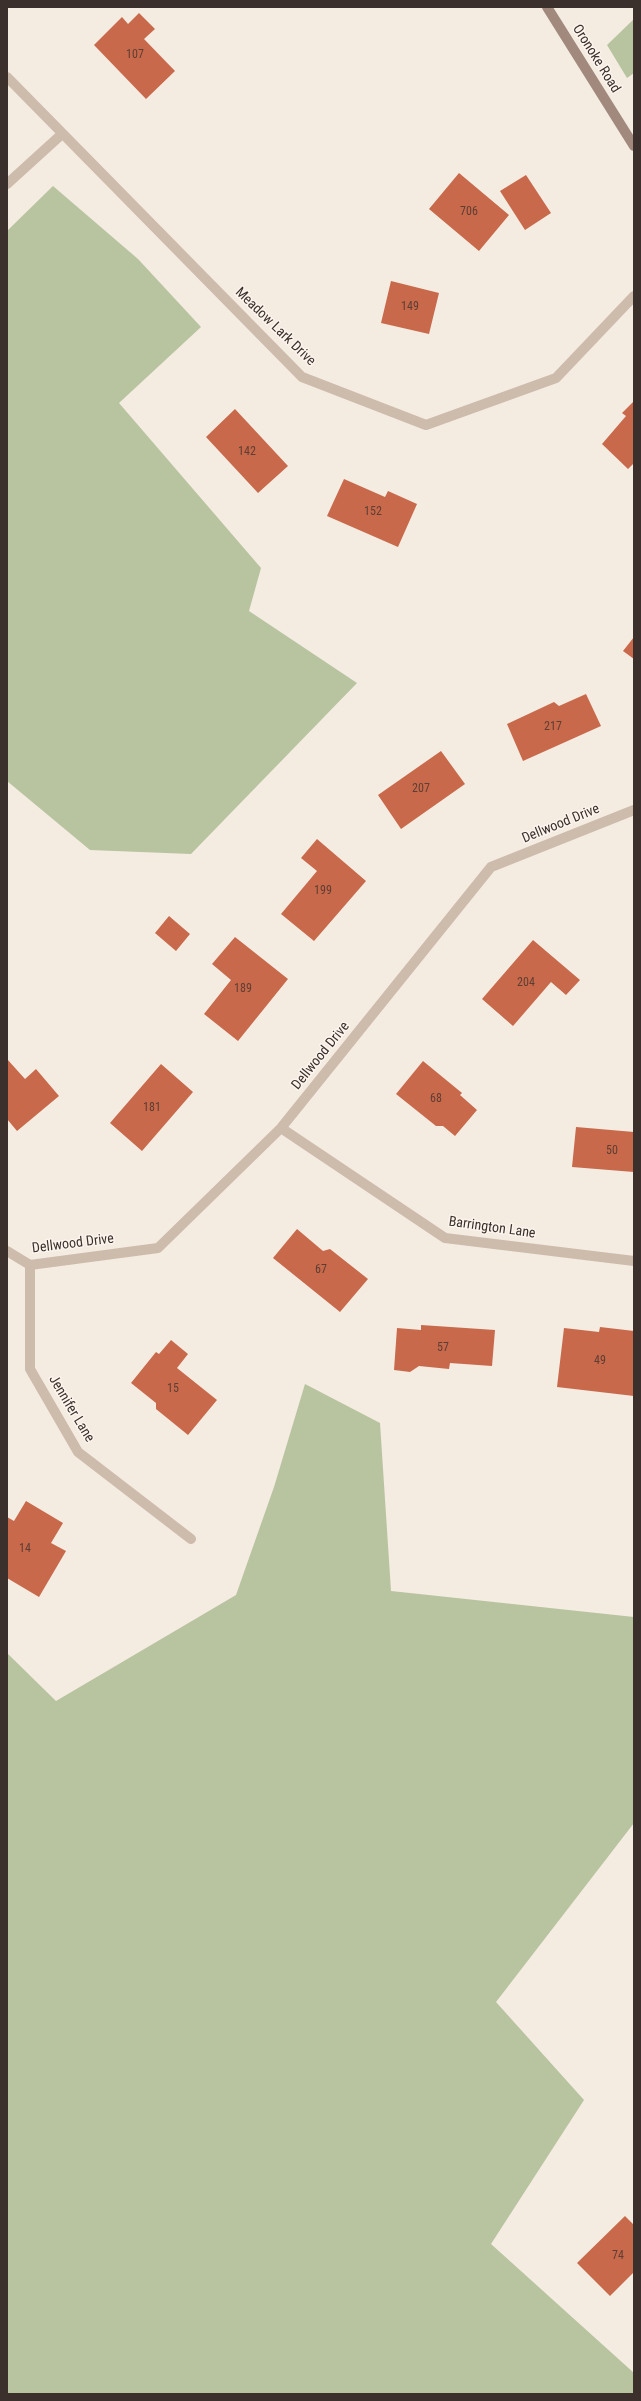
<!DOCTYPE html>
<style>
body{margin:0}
#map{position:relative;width:641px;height:2401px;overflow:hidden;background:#f4ebe1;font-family:"Roboto Condensed",sans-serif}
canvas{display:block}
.frame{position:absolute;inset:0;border:8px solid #3b302b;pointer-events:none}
</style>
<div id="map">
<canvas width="641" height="2401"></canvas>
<div class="frame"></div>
</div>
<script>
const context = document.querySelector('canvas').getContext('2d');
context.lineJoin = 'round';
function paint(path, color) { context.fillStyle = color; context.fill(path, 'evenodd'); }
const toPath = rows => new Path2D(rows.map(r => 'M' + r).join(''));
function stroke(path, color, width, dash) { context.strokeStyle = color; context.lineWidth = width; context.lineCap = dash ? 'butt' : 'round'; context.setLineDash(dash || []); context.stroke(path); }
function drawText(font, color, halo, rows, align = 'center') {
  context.font = font + ' "Roboto Condensed",sans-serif'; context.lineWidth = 3; context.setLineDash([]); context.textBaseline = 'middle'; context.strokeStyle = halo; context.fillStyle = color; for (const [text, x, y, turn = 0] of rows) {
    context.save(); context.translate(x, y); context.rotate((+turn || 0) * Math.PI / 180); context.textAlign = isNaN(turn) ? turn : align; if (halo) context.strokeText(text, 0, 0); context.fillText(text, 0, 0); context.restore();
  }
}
const green = toPath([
 [634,19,634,73,627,78,607,45],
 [53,186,138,259,201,327,119,403,261,568,249,611,357,683,191,854,90,850,7,781,7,231],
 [305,1384,380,1423,391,1591,634,1617,634,1823,496,2002,584,2100,491,2244,634,2373,634,2394,7,2394,7,1653,56,1701,236,1595,274,1487]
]);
const building = toPath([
 [139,13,155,29,144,39,175,71,146,99,94,45,122,17,128,24],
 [459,173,509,215,479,251,429,209],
 [526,175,551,213,525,230,500,191],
 [391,281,439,293,429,334,381,323],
 [634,401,634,463,628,469,602,444,626,416,622,413],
 [235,409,288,466,258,493,206,437],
 [344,479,385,497,388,491,417,504,398,547,327,516],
 [634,637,634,659,623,651],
 [586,694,601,726,523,761,507,724,554,702,559,706],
 [441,751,465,784,401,829,378,795],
 [317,839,366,881,314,941,281,914,317,871,301,858],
 [169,916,190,934,176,951,155,933],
 [235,937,288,979,238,1041,204,1014,231,980,212,964],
 [533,940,580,980,566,995,551,982,513,1026,482,999],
 [7,1059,25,1079,36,1069,59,1096,17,1131,7,1119],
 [423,1061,462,1093,460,1095,477,1110,455,1136,443,1126,436,1126,396,1094],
 [161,1064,193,1092,142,1151,110,1123],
 [576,1127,634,1132,634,1172,572,1167],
 [297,1229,323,1251,330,1249,368,1279,340,1312,273,1258],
 [421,1325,495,1330,492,1366,450,1363,449,1369,419,1366,410,1372,394,1370,397,1328,421,1330],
 [600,1327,634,1331,634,1396,557,1387,564,1328,599,1332],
 [171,1340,188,1354,177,1368,217,1400,188,1435,156,1409,156,1403,131,1383,156,1352,159,1354],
 [26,1501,63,1523,51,1543,66,1551,39,1597,7,1578,7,1517,14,1521],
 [625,2216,634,2225,634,2272,610,2296,577,2263]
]);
const street = toPath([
 [7,77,302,377,426,425,556,378,634,296],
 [7,184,62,134],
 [281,1128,445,1238,634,1261],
 [7,1251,30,1265,158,1248,281,1128,491,867,634,810],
 [30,1265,30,1369,78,1452,191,1539]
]);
const secondary = toPath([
 [547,7,634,146]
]);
const numberNames = [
 ["107",135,55],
 ["706",469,212],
 ["149",410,307],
 ["142",247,452],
 ["152",373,512],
 ["217",553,727],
 ["207",421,789],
 ["199",323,891],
 ["204",526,983],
 ["189",243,989],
 ["68",436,1099],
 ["181",152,1108],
 ["50",612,1151],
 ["67",321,1270],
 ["57",443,1348],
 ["49",600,1361],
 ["15",173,1389],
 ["14",25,1549],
 ["74",618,2256]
];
const streetNames = [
 ["Oronoke Road",596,59,58],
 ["Meadow Lark Drive",275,327,44],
 ["Dellwood Drive",561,824,-22],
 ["Dellwood Drive",321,1056,-51],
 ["Barrington Lane",492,1228,8],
 ["Dellwood Drive",73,1244,-7],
 ["Jennifer Lane",71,1409,59]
];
paint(green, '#b8c4a0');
paint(building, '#c8694b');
stroke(street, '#cdbbac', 10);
stroke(secondary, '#a18a7d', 10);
drawText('12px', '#5e3e33', null, numberNames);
drawText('14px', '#3b302b', '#fbf5ee', streetNames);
</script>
